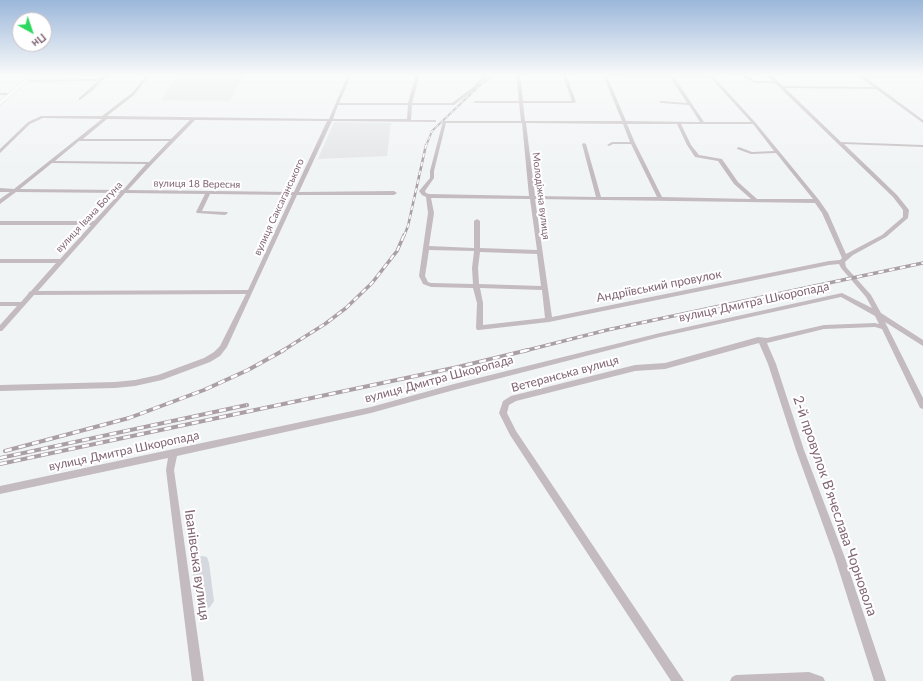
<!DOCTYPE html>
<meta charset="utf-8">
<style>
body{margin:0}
#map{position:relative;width:923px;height:681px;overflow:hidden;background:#f1f4f5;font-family:Lato,sans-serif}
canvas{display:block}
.north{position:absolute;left:12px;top:12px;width:40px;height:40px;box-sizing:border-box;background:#fff;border:1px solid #ccc1c7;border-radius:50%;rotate:140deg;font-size:11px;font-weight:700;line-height:16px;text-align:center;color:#806573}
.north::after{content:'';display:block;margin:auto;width:14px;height:18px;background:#2ed85e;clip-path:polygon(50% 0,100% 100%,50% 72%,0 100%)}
</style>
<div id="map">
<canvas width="923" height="681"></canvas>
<div class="north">Пн</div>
</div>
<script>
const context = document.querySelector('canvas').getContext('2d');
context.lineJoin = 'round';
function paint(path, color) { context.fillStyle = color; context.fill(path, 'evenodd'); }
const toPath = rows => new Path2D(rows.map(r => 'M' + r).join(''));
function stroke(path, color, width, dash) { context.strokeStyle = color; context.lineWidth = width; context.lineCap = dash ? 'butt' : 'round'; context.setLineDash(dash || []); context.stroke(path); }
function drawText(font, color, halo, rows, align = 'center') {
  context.font = font + ' Lato,sans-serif'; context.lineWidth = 4; context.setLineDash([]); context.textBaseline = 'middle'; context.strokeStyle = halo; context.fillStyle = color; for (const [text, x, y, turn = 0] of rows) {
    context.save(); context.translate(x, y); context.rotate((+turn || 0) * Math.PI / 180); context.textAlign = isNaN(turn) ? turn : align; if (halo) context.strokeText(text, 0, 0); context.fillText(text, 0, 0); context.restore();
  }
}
const built = toPath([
 [179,74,244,74,230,101,161,100],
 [860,74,923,74,923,79,866,79],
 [334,122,391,123,387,156,318,159]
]);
const green = toPath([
 [202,556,207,557,209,563,214,601,210,607,201,612,197,609,192,568,193,563,196,559]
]);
const minor = toPath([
 [105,74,109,74,93,90,80,100,79,100,79,98,98,81,26,82,24,81,26,80,100,79,105,74],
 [147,74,151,74,134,95,107,116,329,119,348,74,352,74,339,103,408,103,416,74,420,74,412,103,452,103,472,88,485,74,489,74,474,90,454,105,412,105,411,120,436,120,436,122,332,121,299,192,394,191,397,193,394,195,297,195,227,347,220,356,210,362,162,380,135,386,115,388,0,391,0,385,115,382,135,380,158,375,204,358,214,352,220,346,246,294,34,295,2,331,0,331,0,325,17,306,0,306,0,302,21,302,28,294,29,292,31,291,56,263,0,263,0,259,60,259,91,225,0,225,0,221,94,221,120,193,16,192,0,204,0,199,10,192,0,192,0,188,14,189,102,119,43,118,30,124,0,153,0,149,28,122,41,116,102,116,132,93,147,74],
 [338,105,408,105,407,119,333,119,338,105],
 [107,119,190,120,171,139,83,139,107,119],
 [195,120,327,121,294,192,128,190,152,164,195,120],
 [79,141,169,141,149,162,55,161,79,141],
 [52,163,146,164,123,190,20,189,52,163],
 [125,193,205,194,196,212,197,213,225,215,228,213,227,212,202,211,210,194,292,195,248,290,38,291,125,193],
 [516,74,520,74,523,101,572,101,562,74,566,74,576,102,574,103,523,103,525,121,622,121,603,75,585,74,713,76,755,122,819,200,828,213,846,254,882,235,903,217,903,210,893,197,775,83,754,83,742,76,718,74,744,74,755,81,773,81,766,74,770,74,783,86,873,87,856,74,861,74,923,120,923,123,876,89,785,88,841,142,923,145,923,147,844,144,897,195,909,210,908,218,886,237,853,255,845,262,846,267,871,295,881,313,923,340,923,346,885,322,923,398,923,409,920,408,882,329,875,327,824,329,767,343,776,364,804,450,845,558,886,681,874,681,835,558,796,450,768,364,759,343,665,369,635,371,516,401,509,405,507,413,516,431,684,681,671,681,510,435,499,413,503,401,511,396,635,365,665,363,758,337,767,338,824,325,875,323,879,324,875,316,841,297,660,337,454,390,371,413,177,456,174,470,204,681,192,681,166,470,168,458,0,494,0,486,371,407,454,384,660,333,842,293,872,308,866,297,841,268,839,264,829,265,549,322,479,330,477,330,476,328,477,303,473,288,431,287,423,284,419,276,428,213,426,197,422,195,419,191,430,178,430,171,443,121,521,121,519,103,475,103,473,102,475,101,519,101,516,74],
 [607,76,670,77,687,103,661,101,659,102,661,103,689,105,700,122,626,121,607,76],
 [674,77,711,78,751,122,704,122,674,77],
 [446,123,522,123,529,196,429,194,426,193,425,191,434,178,434,171,446,123],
 [526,123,623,124,630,142,612,142,607,145,609,146,613,144,631,144,657,197,601,197,586,144,584,143,582,144,596,197,535,196,526,123],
 [627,124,677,124,687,145,695,157,718,161,734,184,751,199,662,197,635,143,627,124],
 [681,124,753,124,774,151,752,152,739,147,737,148,737,149,751,154,776,153,813,199,757,199,738,182,722,159,699,155,691,145,681,124],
 [431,198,530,199,537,250,480,248,480,221,477,219,474,221,474,248,429,246,434,213,431,198],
 [535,199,815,203,822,213,842,258,840,260,829,261,552,317,535,199],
 [429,250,474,251,472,268,473,284,431,283,428,282,425,276,429,250],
 [480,252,537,254,541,286,479,284,478,268,480,252],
 [480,288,542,290,545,318,483,325,483,303,480,288],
 [0,93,11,93,13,94,11,95,0,95,0,93],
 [809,672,823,677,825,681,730,681,732,677,736,675,809,672]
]);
const major = toPath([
 [31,74,36,74,0,105,0,101,31,74]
]);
const railFar3 = toPath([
 [426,146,432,131,479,86,495,74]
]);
const railFar2 = toPath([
 [404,236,408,226,426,145]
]);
const railFar1 = toPath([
 [282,351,325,324,346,308,372,283,397,251,404,235],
 [524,351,607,330,923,263]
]);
const rail = toPath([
 [5,451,129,418,204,390,248,370,284,350],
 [0,458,247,405],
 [0,464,458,367,528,350]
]);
const farStreetnames = [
 ["вулиця 18 Вересня",197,184,1],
 ["Молодіжна вулиця",541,196,83],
 ["вулиця Саксаганського",279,207,-65],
 ["вулиця Івана Богуна",89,217,-47]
];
const streetNames = [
 ["Андріївський провулок",659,286,-11],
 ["вулиця Дмитра Шкоропада",754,302,-12],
 ["Ветеранська вулиця",565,374,-15],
 ["вулиця Дмитра Шкоропада",439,379,-15],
 ["вулиця Дмитра Шкоропада",124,451,-12]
];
const nearStreetnames = [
 ["2-й провулок В'ячеслава Чорновола",835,506,71],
 ["Іванівська вулиця",197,565,82]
];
paint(built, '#e4e5e6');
paint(green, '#d5d8de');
stroke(major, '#b7afb3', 1);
paint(minor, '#c3bbbf');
paint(major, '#fff');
stroke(railFar3, '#aa9fa5', 2);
stroke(railFar2, '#aa9fa5', 2.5);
stroke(railFar1, '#aa9fa5', 3.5);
stroke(rail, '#aa9fa5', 4);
stroke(railFar3, '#fff', 1, [3.5]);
stroke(railFar2, '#fff', 1.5, [4.5]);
stroke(railFar1, '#fff', 2, [5.5]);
stroke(rail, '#fff', 2.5, [7]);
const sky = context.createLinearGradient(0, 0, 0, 170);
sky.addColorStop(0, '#9bb7da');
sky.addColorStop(0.44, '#f9fafa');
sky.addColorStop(1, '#f9fafa00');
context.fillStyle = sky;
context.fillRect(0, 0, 923, 170);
drawText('10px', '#806573', '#fff', farStreetnames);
drawText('12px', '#806573', '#fff', streetNames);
drawText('14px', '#806573', '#fff', nearStreetnames);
</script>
